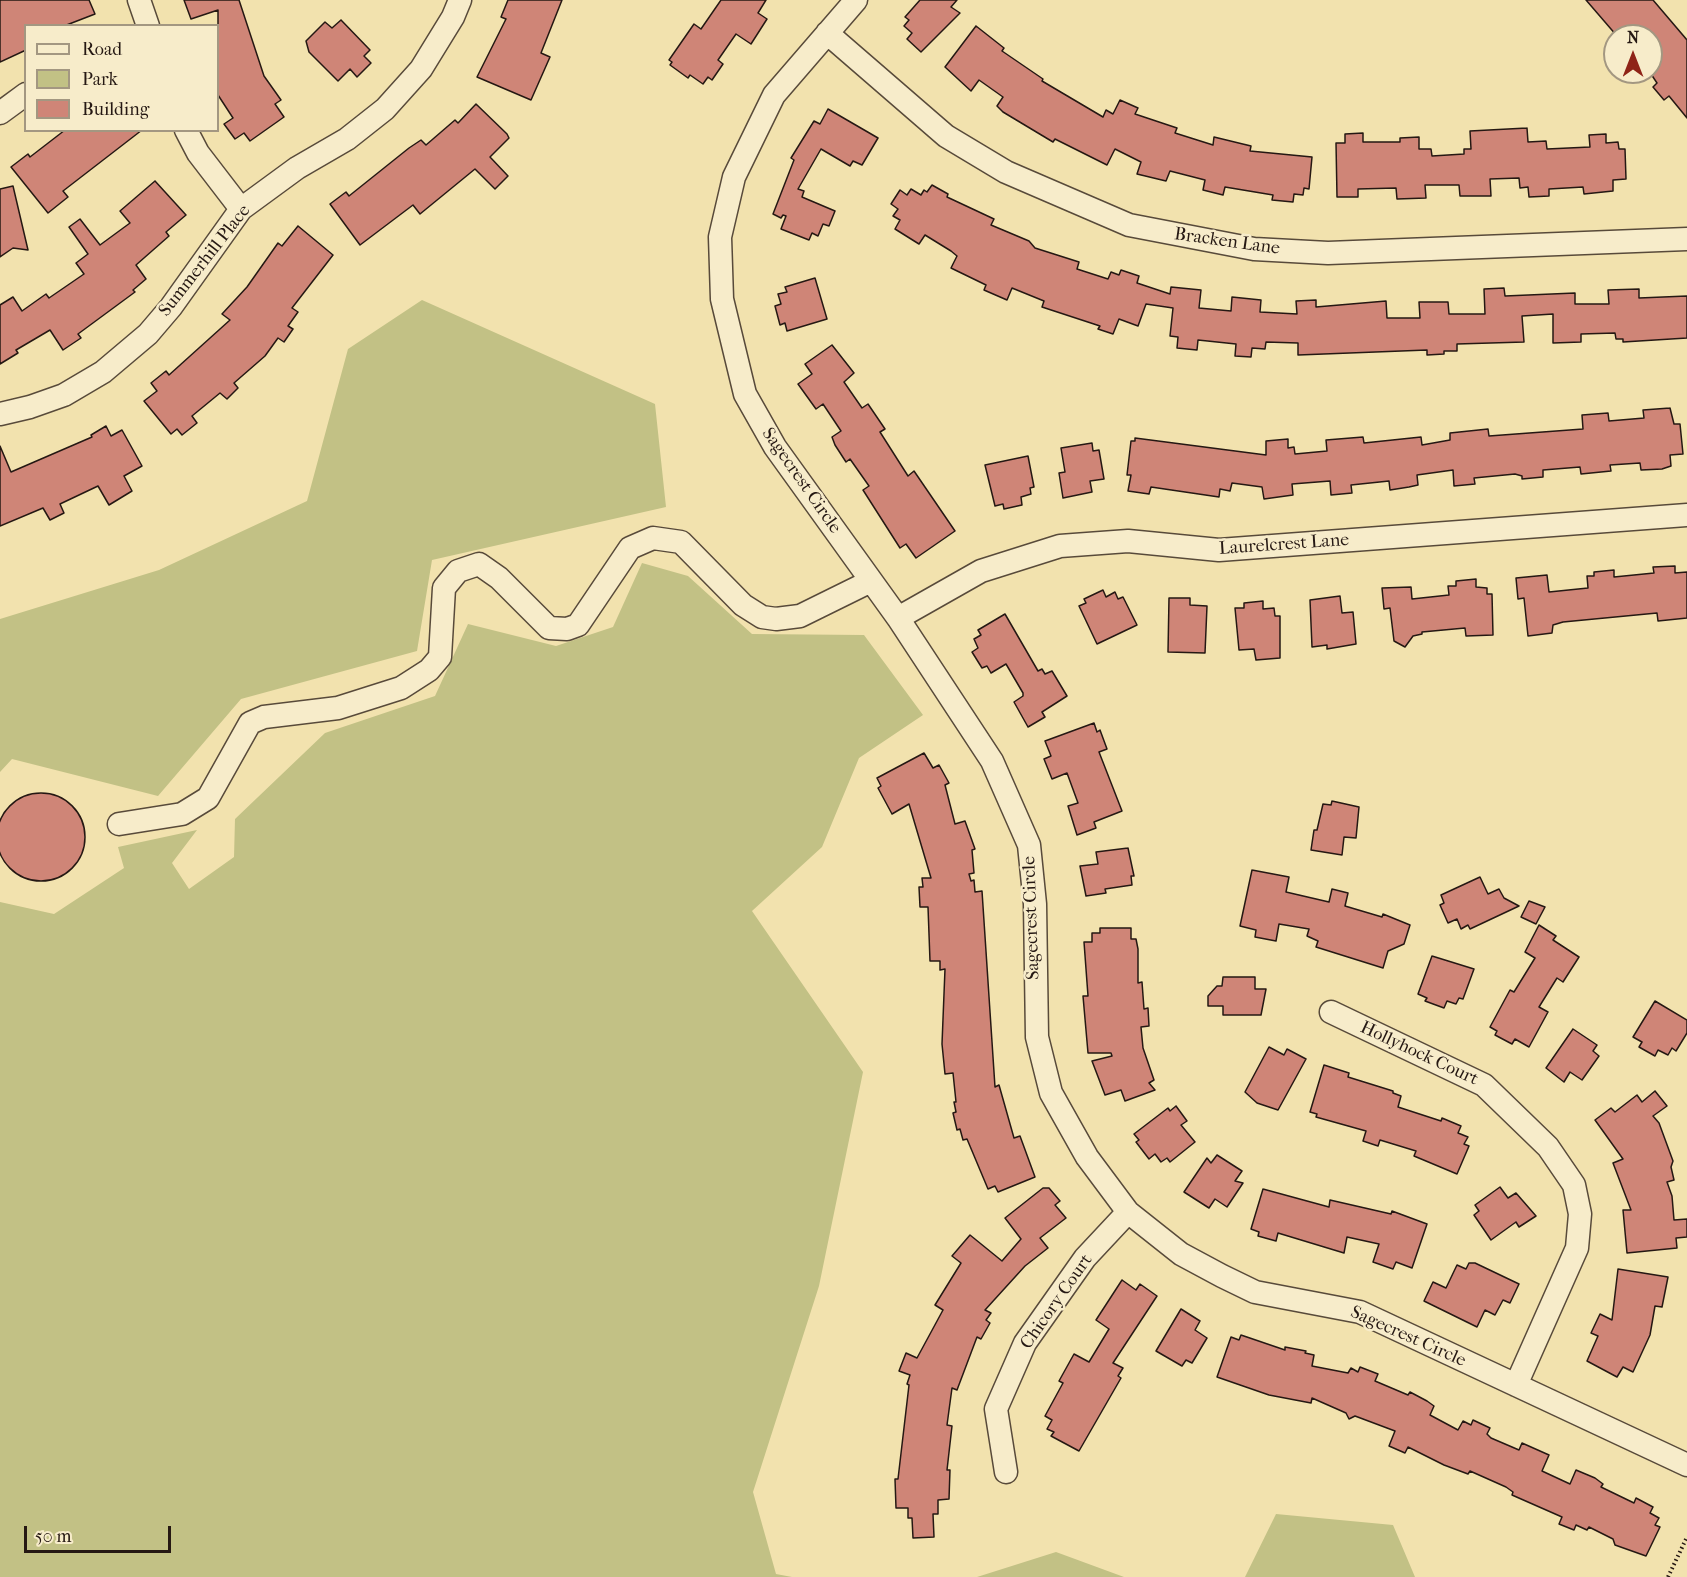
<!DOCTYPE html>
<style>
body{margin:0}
#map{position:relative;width:1687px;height:1577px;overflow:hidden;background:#f2e2ae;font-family:"IM FELL French Canon",serif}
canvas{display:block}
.legend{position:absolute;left:24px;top:24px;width:195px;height:108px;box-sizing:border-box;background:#f7ecca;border:2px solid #a39781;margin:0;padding:8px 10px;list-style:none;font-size:18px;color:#251813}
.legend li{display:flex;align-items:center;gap:12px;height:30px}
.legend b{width:30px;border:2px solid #a39781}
.north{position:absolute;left:1603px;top:24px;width:60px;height:60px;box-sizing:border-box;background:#f7ecca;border:2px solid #a39781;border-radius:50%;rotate:0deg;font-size:16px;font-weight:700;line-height:24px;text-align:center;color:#251813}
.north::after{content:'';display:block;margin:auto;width:21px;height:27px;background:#8f2418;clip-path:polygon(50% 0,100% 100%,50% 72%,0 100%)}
.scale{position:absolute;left:24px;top:1526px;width:147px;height:27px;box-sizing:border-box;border:3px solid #251813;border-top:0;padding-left:8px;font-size:18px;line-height:21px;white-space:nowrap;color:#251813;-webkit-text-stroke:4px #f7ecca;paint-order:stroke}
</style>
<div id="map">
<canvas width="1687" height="1577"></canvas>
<ul class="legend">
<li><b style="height:8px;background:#f7ecca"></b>Road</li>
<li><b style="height:16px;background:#c2c185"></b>Park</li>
<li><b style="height:16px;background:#cf8577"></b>Building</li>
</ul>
<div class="north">N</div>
<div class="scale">50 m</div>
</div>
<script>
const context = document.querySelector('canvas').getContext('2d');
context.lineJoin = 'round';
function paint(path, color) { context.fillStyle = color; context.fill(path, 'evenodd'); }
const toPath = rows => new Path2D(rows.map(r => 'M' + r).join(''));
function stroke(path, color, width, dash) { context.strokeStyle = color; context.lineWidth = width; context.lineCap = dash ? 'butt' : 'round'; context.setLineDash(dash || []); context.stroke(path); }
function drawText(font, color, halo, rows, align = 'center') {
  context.font = font + ' "IM FELL French Canon",serif'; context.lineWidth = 5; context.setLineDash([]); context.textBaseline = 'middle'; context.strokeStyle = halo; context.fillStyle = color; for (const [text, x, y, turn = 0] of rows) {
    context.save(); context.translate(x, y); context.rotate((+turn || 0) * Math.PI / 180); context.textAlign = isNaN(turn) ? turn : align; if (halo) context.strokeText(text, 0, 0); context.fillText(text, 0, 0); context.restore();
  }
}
const green = toPath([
 [422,300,655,404,666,507,432,560,417,651,241,699,158,796,12,759,0,772,0,619,159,570,307,501,348,349],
 [642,563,688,576,752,634,864,635,923,715,859,758,822,847,752,911,863,1072,819,1286,753,1492,776,1574,792,1577,0,1577,0,902,54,914,124,868,118,847,197,830,172,863,189,889,234,857,235,819,325,733,435,696,468,624,556,646,613,627],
 [1276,1514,1393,1525,1415,1577,1245,1577],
 [1056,1552,1124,1577,977,1577]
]);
const building = toPath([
 [0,0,89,0,95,14,64,26,26,26,26,50,0,62,0,0],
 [184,0,239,0,264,76,281,100,275,104,284,117,250,141,244,133,235,139,224,124,233,118,218,95,218,10,191,19,184,0],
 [508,0,562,0,541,53,550,57,531,100,477,77,506,19,501,17,508,0],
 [721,0,766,0,758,13,767,19,751,44,736,34,718,60,723,64,712,80,708,77,703,84,690,75,688,78,670,65,672,62,669,60,694,24,701,29,721,0],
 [920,0,957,0,951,7,960,13,921,52,907,39,912,33,904,26,909,20,905,17,920,0],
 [1586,0,1653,0,1687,40,1687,118,1669,96,1664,100,1653,87,1657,83,1651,74,1651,36,1617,36,1586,0],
 [341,20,370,50,364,56,371,63,357,77,350,69,338,81,309,52,306,41,325,22,332,28,341,20],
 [976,26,1004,48,1002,51,1043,79,1042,81,1103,117,1106,110,1113,114,1120,100,1138,108,1135,114,1177,128,1175,133,1213,145,1214,137,1251,146,1250,151,1312,157,1309,189,1304,188,1303,195,1294,194,1293,202,1272,200,1273,195,1225,187,1223,195,1203,190,1205,180,1170,171,1166,181,1137,174,1141,162,1115,149,1107,165,1055,139,1053,142,1003,112,997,106,1003,97,979,80,971,91,945,67,976,26],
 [476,104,507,134,509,138,490,157,508,176,495,189,475,169,420,214,413,205,360,245,330,204,346,192,349,196,409,148,421,140,426,145,455,120,458,123,476,104],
 [828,109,878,138,862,165,853,161,850,166,821,149,798,189,804,191,802,197,835,211,829,226,823,224,818,236,812,233,809,240,781,229,786,216,783,215,781,218,773,214,794,160,791,158,814,121,820,124,828,109],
 [1527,128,1528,142,1546,141,1547,149,1590,147,1589,135,1606,134,1606,143,1618,142,1619,149,1625,149,1626,179,1613,180,1613,191,1584,194,1583,187,1549,189,1549,196,1529,197,1528,187,1520,188,1519,178,1490,179,1491,196,1460,196,1459,185,1425,185,1426,198,1397,199,1396,188,1358,189,1358,197,1337,197,1336,143,1345,143,1345,134,1363,133,1363,142,1400,142,1400,138,1419,137,1419,149,1431,149,1432,156,1464,154,1464,149,1471,149,1470,131,1527,128],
 [65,130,142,130,63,191,68,197,48,213,11,167,28,154,30,157,65,130],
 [155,181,186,215,166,232,169,236,136,265,146,279,133,290,135,292,78,334,81,338,63,350,50,330,16,350,18,353,0,364,0,305,13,297,22,311,46,294,49,298,84,274,76,263,88,254,69,227,80,219,100,245,130,223,120,211,155,181],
 [932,185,948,194,947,197,994,219,991,225,1029,241,1035,248,1079,262,1077,269,1108,279,1111,272,1119,275,1121,270,1139,276,1137,283,1170,294,1171,287,1201,290,1199,308,1231,311,1232,297,1261,300,1260,312,1297,314,1296,301,1316,300,1316,307,1386,301,1387,318,1420,318,1419,302,1448,302,1449,314,1485,314,1484,289,1504,288,1505,296,1575,293,1575,304,1609,304,1608,290,1639,289,1639,298,1687,296,1687,338,1623,342,1623,339,1616,339,1615,333,1581,334,1581,342,1553,343,1553,314,1522,316,1524,342,1457,344,1457,351,1444,351,1444,354,1427,355,1427,350,1298,355,1298,343,1266,342,1265,349,1252,348,1251,357,1235,356,1236,344,1198,340,1197,350,1177,348,1178,337,1170,336,1173,308,1146,304,1138,326,1119,319,1113,334,1098,329,1100,326,1042,307,1044,301,1012,288,1007,300,984,290,986,285,951,268,957,256,951,251,925,235,919,244,895,229,900,220,893,216,898,209,891,204,900,190,907,195,911,189,921,195,924,190,927,192,932,185],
 [13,186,28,250,13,248,0,257,0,189,13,186],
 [298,226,333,255,292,308,298,312,288,326,293,329,284,342,278,338,265,356,234,383,238,388,227,399,220,393,192,416,197,423,182,435,177,429,171,434,144,401,157,391,151,383,166,371,169,375,230,320,222,314,247,287,278,243,282,246,298,226],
 [815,278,827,319,787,331,785,323,780,325,775,306,781,304,778,294,787,292,785,287,815,278],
 [832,345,854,373,844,382,862,408,868,404,885,429,880,432,908,476,914,471,955,531,916,558,906,544,900,548,863,490,869,486,850,459,846,462,835,445,832,437,841,431,823,404,816,409,798,384,812,374,805,364,832,345],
 [1670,408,1674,424,1680,424,1683,454,1670,455,1671,466,1662,469,1641,470,1640,463,1610,465,1611,471,1581,474,1580,467,1543,470,1543,477,1522,479,1522,476,1515,474,1474,478,1475,484,1454,486,1453,470,1417,475,1418,485,1409,487,1390,490,1389,481,1351,485,1352,493,1331,495,1330,481,1292,484,1293,495,1264,499,1262,487,1232,483,1230,491,1220,489,1219,497,1151,487,1149,494,1128,491,1131,475,1127,475,1131,441,1135,441,1135,438,1266,455,1266,441,1288,439,1288,448,1294,447,1295,454,1327,451,1326,440,1363,437,1364,443,1421,437,1422,445,1450,440,1450,433,1488,429,1489,436,1583,429,1582,415,1608,413,1609,421,1644,418,1643,410,1670,408],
 [106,426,111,436,122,430,142,466,124,476,132,491,109,505,98,486,60,504,64,513,50,520,43,508,0,526,0,446,11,472,92,437,91,435,106,426],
 [1092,443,1093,451,1099,450,1104,479,1090,481,1092,492,1063,498,1059,473,1065,472,1061,448,1092,443],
 [1028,456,1034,487,1030,488,1031,494,1021,497,1022,505,1004,509,1003,504,995,506,985,465,1028,456],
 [1675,566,1675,573,1687,572,1687,618,1658,621,1657,613,1563,622,1553,625,1552,633,1528,636,1524,598,1518,599,1516,578,1547,575,1549,592,1588,588,1587,576,1594,576,1594,572,1614,570,1614,577,1654,573,1653,567,1675,566],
 [1476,579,1476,587,1487,588,1487,594,1492,594,1493,635,1466,636,1465,628,1422,632,1422,634,1413,636,1405,647,1394,641,1390,608,1384,609,1382,588,1411,587,1412,599,1449,595,1448,586,1456,586,1456,581,1476,579],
 [1103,590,1106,597,1115,592,1118,599,1123,597,1137,625,1097,644,1079,606,1086,603,1084,599,1103,590],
 [1340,596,1342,613,1353,612,1356,644,1327,649,1327,645,1312,647,1310,600,1340,596],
 [1169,598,1190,598,1190,605,1207,606,1205,653,1168,652,1169,598],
 [1263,601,1263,609,1274,608,1275,616,1280,616,1280,658,1256,660,1254,649,1239,650,1235,608,1244,608,1244,603,1263,601],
 [1005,614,1038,671,1042,669,1045,674,1052,671,1067,696,1042,712,1045,717,1028,727,1014,702,1023,696,1023,693,1006,664,991,673,987,666,982,668,972,652,978,648,974,639,981,635,978,630,1005,614],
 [1094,723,1097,732,1100,730,1107,749,1099,752,1122,811,1094,822,1096,828,1077,835,1068,806,1078,803,1067,773,1052,779,1044,759,1051,756,1045,741,1094,723],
 [924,753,933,768,939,765,949,783,945,785,955,824,965,821,975,849,972,850,974,873,969,874,971,881,974,880,975,892,982,891,995,1087,999,1085,1014,1138,1020,1136,1035,1177,998,1192,995,1186,988,1189,967,1139,963,1140,960,1129,957,1130,953,1113,956,1112,954,1102,956,1102,953,1073,945,1074,942,1044,945,969,940,970,940,961,930,961,928,907,920,907,919,887,923,887,922,878,931,878,909,804,892,814,878,788,881,786,877,778,924,753],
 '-3 837a44 44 0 1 1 88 0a44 44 0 1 1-88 0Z',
 [1332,801,1359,807,1356,838,1344,837,1342,855,1311,850,1314,830,1317,830,1323,804,1331,805,1332,801],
 [1128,848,1134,876,1131,876,1132,885,1105,889,1106,893,1086,896,1080,866,1098,864,1096,852,1128,848],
 [1252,870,1289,877,1286,892,1329,902,1332,889,1348,893,1345,906,1382,917,1383,914,1410,925,1404,944,1388,951,1383,968,1316,947,1318,941,1307,936,1309,929,1279,924,1276,941,1255,937,1256,930,1240,926,1252,870],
 [1480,877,1488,894,1499,889,1504,898,1519,906,1470,929,1468,925,1461,929,1457,919,1448,923,1440,905,1444,903,1441,895,1480,877],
 [1529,901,1545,907,1536,924,1521,917,1529,901],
 [1539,925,1556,936,1553,940,1579,957,1563,982,1557,978,1539,1007,1548,1012,1529,1047,1515,1039,1512,1044,1495,1035,1497,1031,1490,1027,1510,990,1514,992,1535,958,1525,952,1539,925],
 [1100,928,1131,928,1131,939,1136,939,1138,949,1138,983,1142,982,1144,1009,1148,1008,1149,1026,1141,1027,1143,1048,1154,1080,1149,1083,1155,1090,1125,1101,1121,1090,1105,1095,1092,1061,1112,1056,1111,1053,1088,1053,1083,996,1088,996,1084,942,1092,942,1092,933,1100,933,1100,928],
 [1432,956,1474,969,1463,999,1459,998,1456,1004,1447,1001,1444,1008,1425,1001,1427,998,1418,994,1432,956],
 [1223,977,1255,977,1255,989,1266,989,1261,1015,1223,1015,1223,1006,1208,1006,1208,996,1217,986,1222,986,1223,977],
 [1655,1001,1687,1020,1687,1033,1676,1051,1672,1048,1668,1055,1658,1050,1655,1056,1639,1047,1642,1042,1633,1037,1655,1001],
 [1573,1029,1597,1045,1593,1051,1599,1056,1582,1080,1570,1072,1564,1082,1546,1068,1573,1029],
 [1269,1047,1284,1055,1287,1049,1306,1059,1278,1110,1257,1103,1245,1092,1269,1047],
 [1324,1065,1349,1073,1348,1077,1393,1091,1393,1093,1401,1096,1398,1107,1441,1121,1442,1118,1461,1126,1458,1133,1468,1137,1464,1144,1469,1146,1457,1174,1414,1156,1416,1151,1380,1140,1378,1146,1363,1141,1366,1131,1316,1117,1317,1114,1310,1112,1324,1065],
 [1655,1091,1667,1106,1653,1116,1659,1123,1673,1161,1671,1167,1674,1180,1667,1182,1672,1196,1674,1220,1687,1219,1687,1237,1676,1238,1677,1248,1627,1253,1623,1210,1631,1210,1613,1163,1623,1159,1595,1120,1611,1108,1615,1112,1637,1095,1642,1102,1655,1091],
 [1176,1106,1187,1121,1181,1125,1195,1142,1170,1162,1167,1158,1161,1162,1155,1154,1149,1159,1136,1142,1139,1140,1134,1134,1168,1108,1170,1111,1176,1106],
 [1217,1155,1242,1171,1235,1181,1243,1183,1227,1207,1215,1199,1209,1208,1184,1192,1207,1158,1211,1163,1217,1155],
 [1500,1187,1508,1198,1516,1193,1536,1216,1519,1227,1516,1222,1491,1240,1474,1215,1479,1211,1475,1205,1500,1187],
 [1043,1188,1049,1188,1060,1201,1055,1205,1066,1218,1040,1238,1048,1248,1025,1266,985,1310,991,1313,986,1320,990,1323,981,1339,977,1337,957,1390,952,1388,947,1425,952,1426,947,1470,950,1470,949,1499,938,1500,938,1514,933,1514,934,1537,913,1538,912,1518,908,1518,908,1508,896,1508,895,1479,898,1479,909,1385,907,1384,910,1375,899,1371,906,1353,917,1358,943,1310,935,1305,961,1263,952,1256,970,1235,1002,1261,1021,1239,1005,1218,1043,1188],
 [1263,1189,1329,1207,1330,1200,1391,1214,1392,1211,1427,1224,1412,1268,1396,1262,1393,1269,1373,1262,1379,1244,1347,1237,1344,1253,1278,1233,1276,1241,1258,1236,1259,1232,1251,1229,1263,1189],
 [1469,1263,1475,1263,1519,1284,1510,1303,1503,1300,1495,1315,1485,1310,1477,1327,1424,1301,1433,1282,1446,1288,1457,1265,1466,1269,1469,1263],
 [1618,1269,1668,1277,1662,1307,1655,1306,1650,1335,1633,1372,1623,1367,1617,1377,1587,1361,1598,1336,1591,1333,1600,1314,1612,1320,1618,1269],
 [1122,1280,1136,1290,1140,1284,1157,1296,1113,1363,1123,1368,1118,1376,1121,1378,1079,1451,1051,1436,1054,1432,1047,1429,1052,1420,1045,1416,1063,1383,1059,1381,1074,1354,1089,1362,1109,1329,1096,1320,1122,1280],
 [1181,1309,1200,1321,1195,1330,1207,1338,1192,1363,1186,1360,1182,1366,1156,1351,1181,1309],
 [1241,1335,1285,1350,1285,1347,1306,1351,1305,1353,1314,1355,1312,1366,1348,1373,1351,1368,1358,1372,1360,1367,1378,1374,1375,1381,1408,1395,1410,1392,1427,1401,1434,1406,1430,1415,1458,1430,1463,1421,1471,1425,1473,1420,1490,1428,1487,1434,1491,1438,1519,1450,1522,1443,1549,1455,1542,1471,1570,1484,1576,1470,1595,1478,1603,1484,1601,1487,1634,1503,1636,1498,1653,1507,1650,1513,1659,1518,1655,1525,1660,1527,1646,1556,1615,1545,1613,1539,1589,1527,1587,1530,1576,1525,1574,1530,1559,1524,1562,1517,1512,1495,1513,1492,1506,1487,1470,1471,1468,1474,1444,1465,1408,1447,1405,1453,1389,1446,1395,1431,1355,1416,1349,1419,1346,1413,1312,1398,1311,1403,1269,1395,1217,1377,1231,1337,1239,1340,1241,1335]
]);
const path = toPath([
 [1668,1577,1687,1537]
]);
const minor = toPath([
 [139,0,148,26],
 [856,0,774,95,734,177,720,237,722,299,745,394,775,447,898,618,992,761,1029,845,1035,904,1037,1037,1051,1093,1087,1157,1128,1212,1181,1254,1222,1276,1255,1292,1360,1312,1687,1465],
 [827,33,946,136,1006,172,1129,225,1254,249,1328,253,1687,239],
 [0,113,26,94],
 [186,130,198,153,241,209],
 [0,414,30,407,64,395,103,372,148,334,171,307,241,209,297,168,347,139,385,109,421,69,453,17,460,0],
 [898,618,981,571,1060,546,1128,541,1219,550,1687,515],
 [119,824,182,814,208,798,250,723,264,717,338,708,401,688,429,670,440,657,444,588,458,571,479,564,499,578,549,628,567,629,578,625,630,548,653,538,681,542,743,605,762,617,776,619,800,616,871,581],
 [1331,1012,1484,1085,1548,1147,1574,1185,1580,1214,1577,1248,1516,1385],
 [1006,1472,996,1409,1025,1343,1085,1258,1128,1212]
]);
const streetNames = [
 ["Bracken Lane",1227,242,8],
 ["Summerhill Place",205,261,-52],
 ["Sagecrest Circle",801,481,55],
 ["Laurelcrest Lane",1284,545,-4],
 ["Sagecrest Circle",1032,918,-92],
 ["Hollyhock Court",1419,1054,25],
 ["Chicory Court",1057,1302,-55],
 ["Sagecrest Circle",1408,1337,24]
];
paint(green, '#c2c185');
paint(building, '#cf8577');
stroke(building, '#251813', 1.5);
stroke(minor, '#584a3a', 25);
stroke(path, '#251813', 4, [1.5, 3]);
stroke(minor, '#f7ecca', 22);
drawText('18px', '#251813', '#f7ecca', streetNames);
</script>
